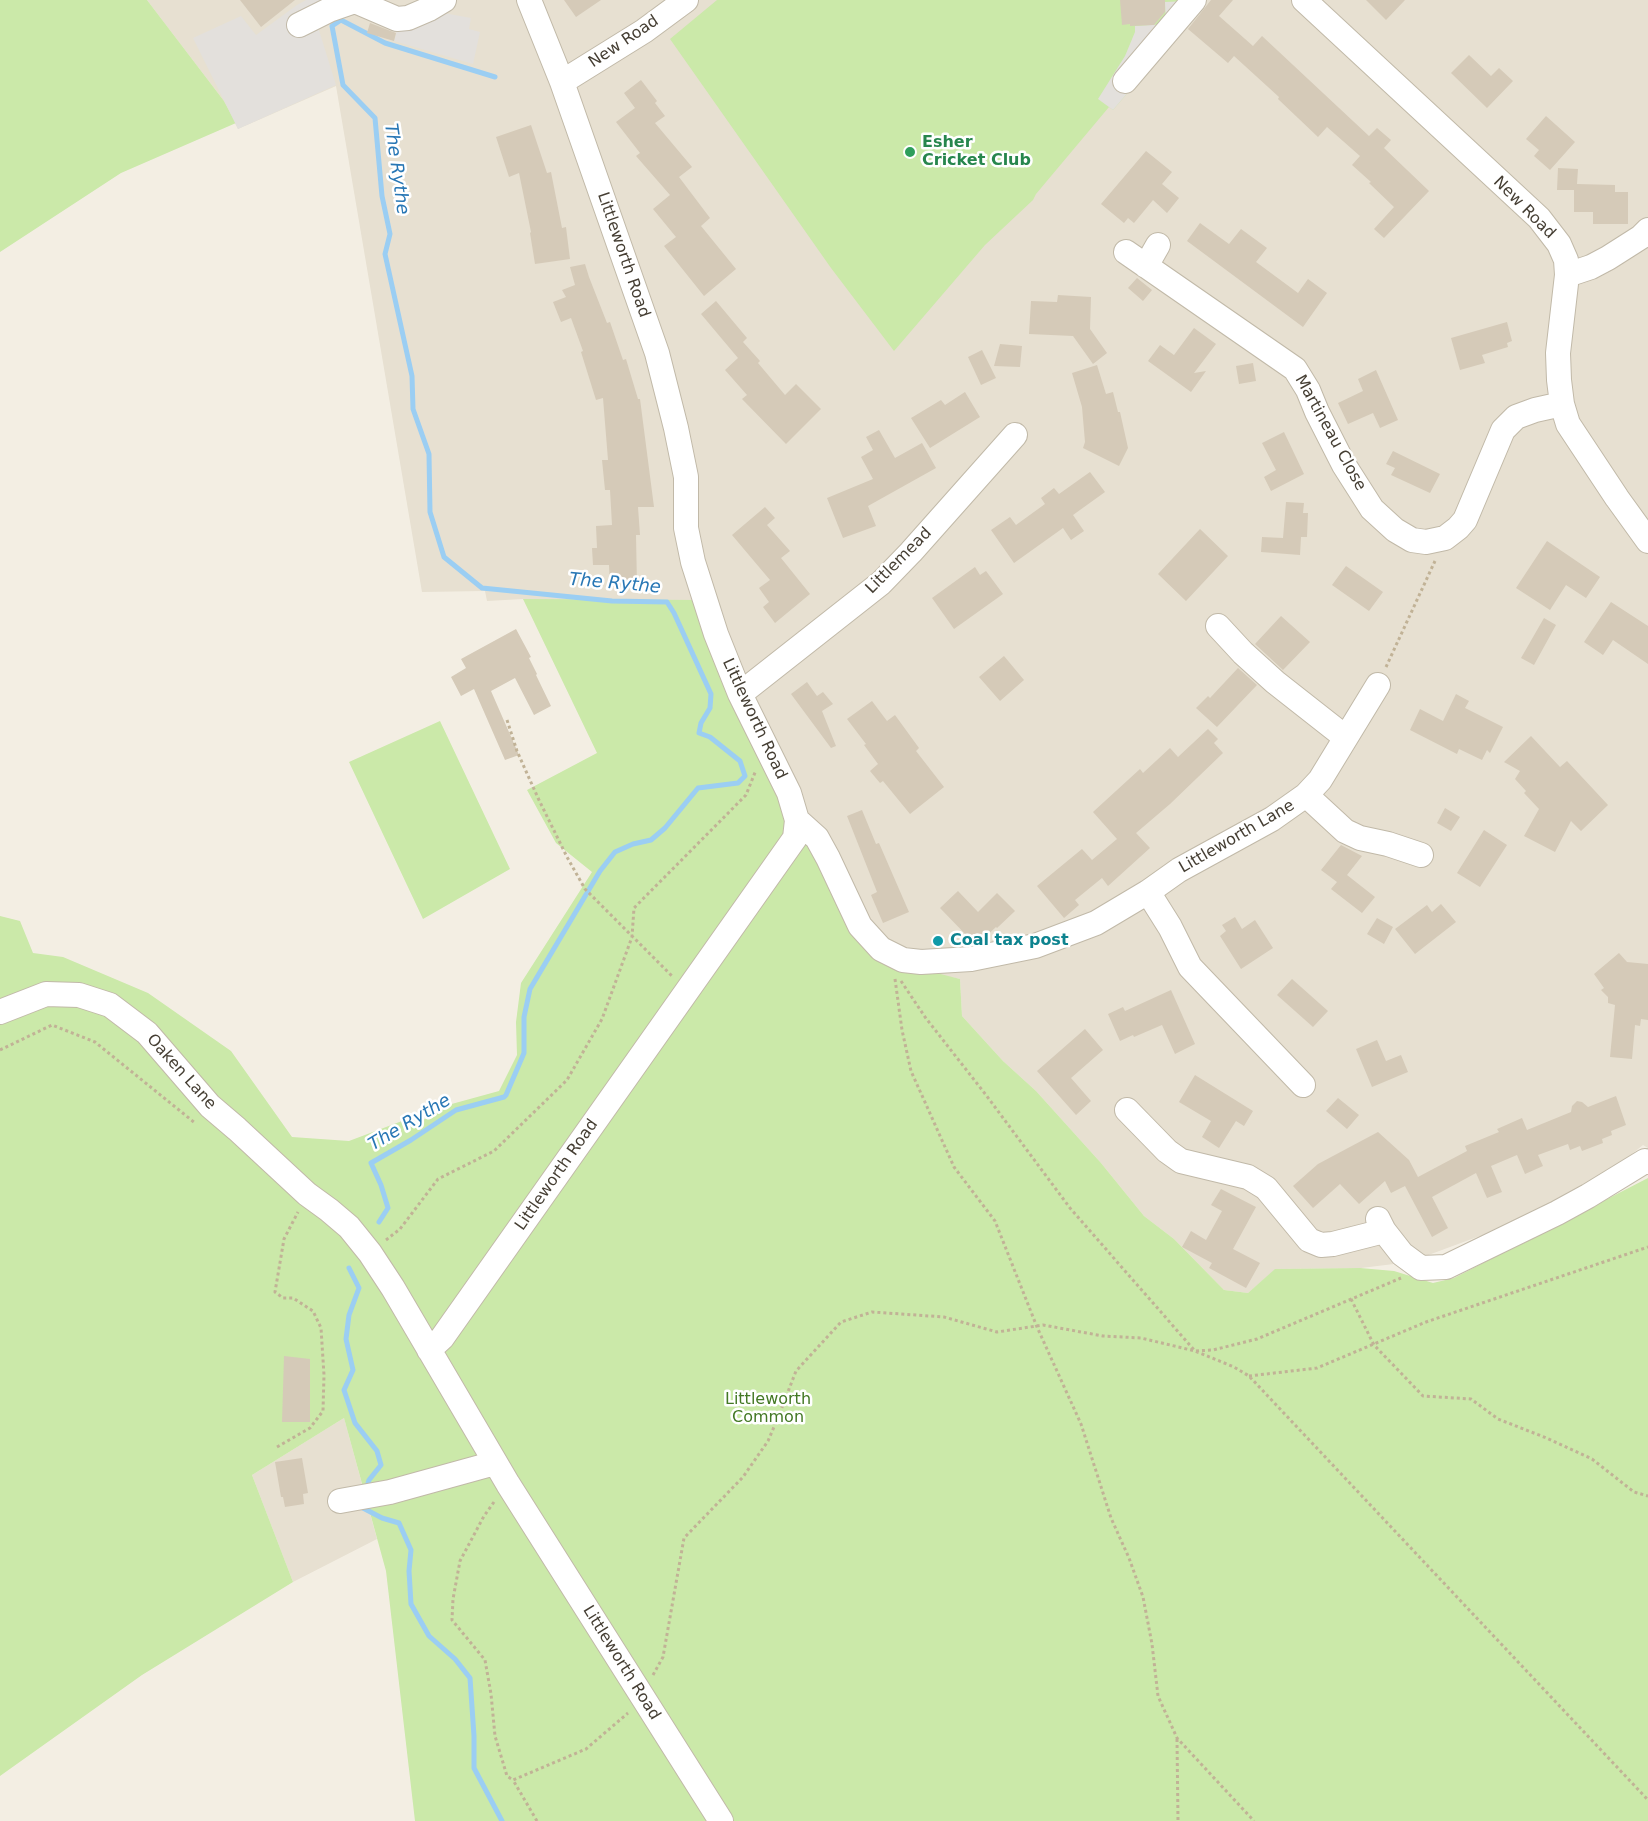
<!DOCTYPE html>
<style>
body{margin:0}
canvas{display:block;background:#f3eee3}
</style>
<canvas width="1648" height="1821"></canvas>
<script>
const context = document.querySelector('canvas').getContext('2d');
context.lineJoin = 'round';
function paint(path, color) { context.fillStyle = color; context.fill(path, 'evenodd'); }
const toPath = rows => new Path2D(rows.map(r => 'M' + r).join(''));
function stroke(path, color, width, dash) { context.strokeStyle = color; context.lineWidth = width; context.lineCap = dash ? 'butt' : 'round'; context.setLineDash(dash || []); context.stroke(path); }
function drawText(font, color, halo, rows, align = 'center') {
  context.font = font + ' "DejaVu Sans",sans-serif'; context.lineWidth = 5; context.setLineDash([]); context.textBaseline = 'middle'; context.strokeStyle = halo; context.fillStyle = color; for (const [text, x, y, turn = 0] of rows) {
    context.save(); context.translate(x, y); context.rotate((+turn || 0) * Math.PI / 180); context.textAlign = isNaN(turn) ? turn : align; if (halo) context.strokeText(text, 0, 0); context.fillText(text, 0, 0); context.restore();
  }
}
const residential = toPath([
 [147,0,1648,0,1648,1148,1643,1145,1611,1171,1575,1194,1496,1230,1423,1257,1402,1263,1361,1268,1276,1269,1248,1293,1224,1290,1174,1239,1144,1216,1101,1163,1036,1091,1003,1061,962,1016,960,979,926,972,903,960,523,599,487,601,485,591,422,592,336,86,238,129,224,101],
 [344,1418,377,1539,293,1582,252,1475]
]);
const green = toPath([
 [0,0,147,0,224,101,236,123,121,173,0,252],
 [717,0,1207,0,1113,110,1109,107,1036,194,1033,200,985,245,894,351,831,268,670,39],
 [523,599,702,600,860,926,921,969,960,979,962,1016,1003,1061,1036,1091,1101,1163,1144,1216,1174,1239,1224,1290,1248,1293,1275,1269,1360,1268,1394,1271,1433,1283,1454,1278,1648,1178,1648,1821,415,1821,386,1571,344,1418,252,1475,293,1582,142,1675,0,1776,0,916,20,921,33,953,63,957,148,993,231,1051,292,1137,349,1141,402,1121,408,1129,448,1105,499,1091,517,1055,516,1022,521,983,592,872,556,843,527,790,597,753],
 [440,721,510,869,423,919,349,762]
]);
const parking = toPath([
 [306,0,363,0,318,27,336,85,238,129,193,38,241,16,256,35,297,5],
 [1189,0,1207,0,1113,110,1098,99,1125,56,1135,32,1135,26,1166,24,1165,2,1189,1],
 [438,12,471,18,469,29,480,32,473,64,394,41,398,27]
]);
const stream = toPath([
 [379,1222,388,1208,381,1185,371,1163,411,1140,456,1110,504,1097,506,1095,524,1053,524,1017,530,989,600,871,615,852,633,844,651,840,665,828,698,788,738,783,745,776,740,761,710,737,699,733,701,723,710,708,711,694,674,613,667,602,612,601,482,588,444,557,430,512,429,454,413,409,412,376,385,254,390,234,382,196,375,118,343,85,332,26,341,20,385,43,495,77],
 [349,1268,359,1288,349,1315,346,1339,353,1370,344,1390,355,1423,377,1451,381,1465,369,1480,366,1490],
 [362,1505,361,1507,382,1518,399,1523,411,1550,409,1571,411,1604,429,1636,455,1659,470,1678,474,1736,474,1768,502,1821]
]);
const building = toPath([
 [240,0,295,0,261,27],
 [564,0,601,0,576,17],
 [1120,0,1165,0,1165,12,1154,25,1130,26,1130,24,1122,25],
 [1211,0,1233,0,1219,16,1253,46,1262,36,1369,136,1377,128,1391,140,1384,148,1429,191,1384,238,1374,229,1394,207,1369,183,1371,182,1352,165,1360,156,1327,127,1318,137,1278,99,1279,97,1234,56,1228,63,1188,29],
 [1366,0,1405,0,1386,20],
 [370,23,396,33,394,41,367,33],
 [1469,55,1491,76,1499,68,1513,81,1487,108,1451,73],
 [641,80,657,101,655,103,665,116,655,123,692,167,679,177,710,218,701,226,736,269,704,296,664,246,676,237,653,209,670,195,636,156,640,153,616,122,635,108,624,93],
 [1546,116,1575,142,1550,170,1534,156,1539,150,1526,139],
 [531,125,547,173,551,172,562,228,566,227,570,259,535,264,530,233,531,232,519,173,509,177,496,137],
 [1146,151,1172,172,1162,184,1179,198,1167,213,1153,200,1134,223,1128,218,1124,223,1101,204],
 [1558,168,1578,169,1577,184,1615,185,1615,192,1628,192,1628,224,1593,224,1593,212,1574,212,1574,190,1557,190],
 [1200,223,1229,244,1241,229,1267,248,1256,262,1298,293,1308,279,1327,293,1303,327,1187,241],
 [585,264,589,277,607,323,610,322,623,360,626,359,638,399,640,399,654,507,638,507,640,535,636,535,637,586,610,587,609,565,593,565,592,548,597,548,596,526,612,525,610,490,605,490,602,460,608,460,603,398,596,400,581,352,583,351,571,318,561,322,553,302,566,297,562,290,575,285,570,267],
 [1137,278,1152,290,1143,301,1128,288],
 [1058,295,1091,297,1090,329,1107,353,1093,364,1073,336,1029,334,1031,301,1057,302],
 [716,301,747,338,743,342,760,361,758,363,785,395,796,384,821,409,786,444,742,399,747,395,725,370,738,358,701,314],
 [1507,322,1512,341,1507,343,1508,347,1482,355,1485,363,1460,370,1451,338],
 [1194,328,1216,344,1194,373,1206,371,1191,392,1148,361,1160,345,1174,355],
 [1000,344,1022,346,1020,367,994,366],
 [982,350,996,378,981,385,968,357],
 [1253,363,1256,381,1239,384,1236,366],
 [1097,365,1106,394,1113,392,1118,412,1120,412,1128,448,1119,466,1083,448,1085,442,1082,407,1072,373],
 [1376,370,1398,420,1380,428,1373,413,1348,424,1338,403,1363,391,1358,379],
 [965,392,980,417,930,448,911,418,941,400,945,405],
 [879,430,895,458,922,443,936,468,868,506,876,526,843,538,827,498,873,479,861,457,873,450,866,437],
 [1284,432,1304,474,1271,491,1264,477,1276,470,1262,443],
 [1393,451,1440,474,1430,493,1391,475,1395,468,1386,464],
 [1090,472,1105,492,1073,515,1084,531,1071,540,1063,528,1014,563,991,530,1010,517,1016,525,1045,504,1041,498,1054,488,1059,494],
 [1286,502,1304,503,1303,513,1308,513,1307,537,1301,537,1300,555,1261,552,1262,537,1283,538],
 [765,507,775,518,767,525,790,551,781,558,810,594,775,623,763,607,769,602,759,588,770,580,732,535],
 [1200,529,1228,556,1186,601,1158,574],
 [1547,541,1600,577,1586,598,1566,585,1550,610,1516,588],
 [1346,566,1383,592,1369,611,1332,585],
 [975,567,980,575,986,571,1003,594,954,629,932,598],
 [1611,602,1648,626,1648,664,1613,640,1603,655,1584,642],
 [1281,616,1310,642,1283,670,1255,644],
 [1544,618,1556,625,1534,665,1521,658],
 [516,629,531,657,529,658,537,674,536,675,551,706,534,715,515,678,491,691,519,755,505,760,474,689,461,696,451,677,466,668,461,659],
 [1004,656,1024,680,1000,701,979,677],
 [1238,668,1257,685,1217,727,1196,708,1208,696,1210,698],
 [807,682,817,696,823,692,833,704,822,711,836,746,831,748,791,694],
 [1456,694,1469,701,1465,708,1503,727,1490,753,1487,750,1482,760,1459,749,1457,754,1410,730,1420,709,1443,721],
 [872,701,887,721,895,715,919,748,916,751,944,787,910,814,883,781,880,783,870,771,878,764,864,745,866,744,847,719],
 [1208,729,1218,739,1214,743,1223,753,1170,804,1136,833,1150,848,1108,886,1102,878,1075,900,1079,905,1064,918,1037,886,1082,849,1092,860,1117,839,1093,812,1140,769,1143,773,1170,748,1178,757],
 [1531,736,1560,767,1567,761,1608,805,1581,831,1571,821,1555,852,1524,836,1539,809,1524,793,1526,791,1515,779,1520,771,1504,762],
 [1445,808,1460,817,1451,831,1437,823],
 [862,810,876,844,879,843,909,912,883,923,871,895,877,892,847,816],
 [1484,830,1507,845,1480,887,1457,873],
 [1341,845,1362,856,1347,875,1375,897,1362,913,1331,889,1337,882,1321,870],
 [958,891,978,912,997,893,1015,911,997,928,996,927,983,939,977,933,970,939,940,908],
 [1441,904,1456,922,1415,954,1395,929,1427,905,1432,912],
 [1235,917,1242,929,1255,920,1273,948,1241,969,1220,936,1226,931,1222,925],
 [1377,918,1393,927,1384,944,1367,934],
 [1619,953,1627,962,1648,964,1648,1020,1641,1019,1640,1026,1635,1025,1632,1059,1610,1057,1615,1005,1608,1003,1608,997,1601,990,1604,988,1594,974],
 [1292,979,1328,1011,1313,1027,1277,995],
 [1171,990,1195,1044,1175,1054,1162,1025,1134,1037,1133,1035,1120,1041,1108,1014,1123,1007,1125,1011],
 [1085,1029,1103,1050,1071,1078,1091,1101,1076,1115,1037,1071],
 [1377,1040,1386,1061,1401,1055,1408,1072,1372,1087,1356,1049],
 [1195,1075,1253,1111,1244,1126,1236,1121,1219,1148,1202,1137,1211,1121,1179,1102],
 [1616,1096,1626,1125,1611,1131,1612,1135,1602,1139,1603,1143,1582,1151,1580,1146,1570,1150,1568,1144,1538,1155,1543,1166,1525,1174,1517,1155,1491,1166,1502,1192,1487,1198,1476,1173,1432,1197,1448,1228,1432,1237,1405,1186,1391,1193,1385,1181,1359,1204,1340,1184,1313,1208,1293,1186,1318,1164,1378,1132,1409,1160,1418,1177,1467,1151,1465,1146,1499,1132,1497,1129,1522,1118,1527,1130,1571,1112,1572,1106,1577,1101,1582,1102,1588,1107],
 [1338,1098,1359,1115,1347,1129,1326,1111],
 [1221,1189,1256,1207,1233,1249,1260,1263,1246,1288,1209,1268,1212,1263,1182,1247,1191,1231,1206,1240,1222,1211,1211,1205],
 [284,1356,310,1359,310,1422,282,1422],
 [302,1458,308,1493,303,1494,304,1504,285,1507,283,1497,281,1497,275,1462]
]);
const path = toPath([
 [1386,667,1435,561],
 [507,720,517,751,538,798,567,857,585,889,673,977],
 [895,979,902,1030,911,1071,954,1167,995,1221,1037,1327,1081,1424,1111,1518,1129,1558,1143,1597,1152,1644,1158,1696,1177,1738,1254,1821],
 [901,981,925,1017,986,1095,1070,1208,1195,1351,1234,1367,1249,1376,1648,1800],
 [0,1050,52,1025,95,1042,195,1123],
 [386,1240,400,1229,438,1179,494,1151,567,1080,602,1019,632,937,634,908,746,795,756,770],
 [1351,1299,1374,1345,1423,1396,1471,1399,1498,1419,1544,1437,1592,1459,1634,1492,1648,1496],
 [1249,1376,1317,1368,1426,1322,1648,1247],
 [277,1447,310,1428,323,1411,324,1375,321,1328,313,1311,293,1298,283,1298,275,1292,284,1239,298,1212],
 [494,1502,484,1516,460,1561,453,1599,452,1620,485,1660,491,1694,495,1736,507,1776,513,1780],
 [653,1675,663,1657,684,1538,743,1477,768,1441,779,1415,796,1371,841,1322,872,1312,944,1317,997,1332,1043,1325,1103,1336,1141,1338,1195,1351,1213,1350,1257,1339,1401,1278],
 [1177,1739,1178,1821],
 [537,1821,513,1780,586,1749,628,1713]
]);
const minor = toPath([
 [1304,0,1539,218,1559,244,1566,260,1567,275,1558,353,1559,380,1562,404,1568,424,1617,498,1648,541],
 [299,25,329,10,355,1,397,19,408,18,429,9,444,0],
 [1125,81,1194,0],
 [562,82,644,31,686,0],
 [1126,252,1295,369,1308,390,1317,412,1344,465,1372,509,1395,530,1412,540,1426,542,1445,538,1458,528,1465,520,1503,430,1516,417,1535,410,1562,404],
 [1146,266,1158,245],
 [1567,275,1591,267,1608,258,1641,237,1648,230],
 [1218,626,1243,653,1275,682,1345,737],
 [740,694,881,583,911,552,1015,435],
 [1306,795,1345,831,1360,838,1388,844,1421,855],
 [797,820,817,838,828,858,860,926,881,949,903,960,921,962,971,959,1035,946,1096,923,1148,892,1179,870,1272,819,1306,795,1320,780,1378,685],
 [1148,892,1170,927,1190,967,1303,1085],
 [0,1012,46,994,79,995,110,1005,147,1033,210,1106,237,1129,307,1194,329,1210,349,1227,370,1253,393,1288,508,1484,721,1821],
 [1127,1110,1167,1151,1181,1161,1248,1177,1266,1188,1309,1240,1321,1245,1333,1244,1384,1231],
 [1378,1219,1384,1231,1402,1254,1421,1268,1446,1267,1557,1213,1588,1196,1645,1161,1648,1162],
 [429,1350,442,1338,795,838,797,820,789,793,740,694,716,634,693,562,686,528,686,477,676,428,657,353,562,82,529,0],
 [340,1501,390,1492,495,1463]
]);
const markers = [
 [910,152,6,"#2e9e5b"],
 [938,941,6,"#0f9aa8"]
];
const streetNames = [
 ["New Road",624,42,-34],
 ["New Road",1524,208,45],
 ["Littleworth Road",623,255,71],
 ["Martineau Close",1330,433,61],
 ["Littlemead",899,561,-45],
 ["Littleworth Road",754,719,65],
 ["Littleworth Lane",1237,837,-30],
 ["Oaken Lane",181,1072,48],
 ["Littleworth Road",557,1175,-55],
 ["Littleworth Road",621,1663,58]
];
const leisureNames = [
 ["Esher",922,143],
 ["Cricket Club",922,161]
];
const cultureNames = [
 ["Coal tax post",950,941]
];
const parkNames = [
 ["Littleworth",768,1400],
 ["Common",768,1418]
];
const waterNames = [
 ["The Rythe",396,169,82],
 ["The Rythe",615,584,5],
 ["The Rythe",410,1123,-31]
];
paint(residential, '#e7e0d1');
paint(green, '#cbe9a9');
paint(parking, '#e3e0dc');
stroke(stream, '#9bcef3', 5);
paint(building, '#d5cab8');
stroke(minor, '#c1b9a8', 26);
stroke(path, '#c1b296', 3, [3, 3]);
stroke(minor, '#fff', 24);
for (const [x, y, r, color] of markers) { const dot = new Path2D(); dot.arc(x, y, r, 0, 2 * Math.PI); context.fillStyle = color; context.fill(dot); stroke(dot, '#fff', 2); }
drawText('16px', '#453e33', '#fff', streetNames);
drawText('bold 16px', '#27864d', '#fff', leisureNames, 'left');
drawText('bold 16px', '#0d838f', '#fff', cultureNames, 'left');
drawText('16px', '#437824', '#fff', parkNames);
drawText('italic 18px', '#2877b5', '#fff', waterNames);
</script>
